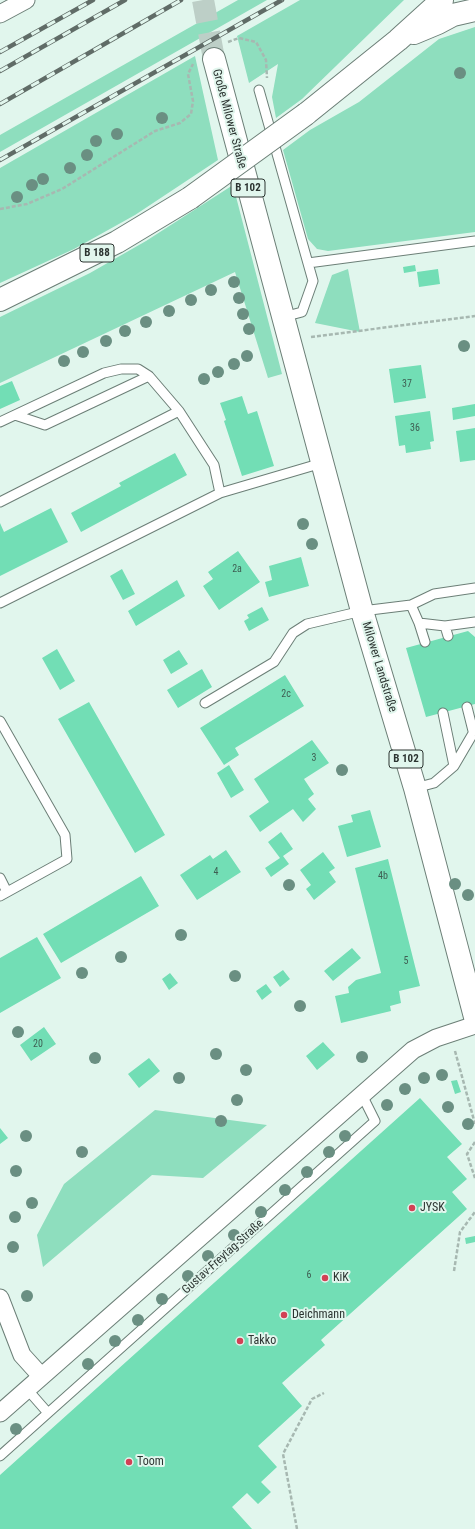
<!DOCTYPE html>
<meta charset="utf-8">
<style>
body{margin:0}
canvas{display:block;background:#e1f6ed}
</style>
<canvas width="475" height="1529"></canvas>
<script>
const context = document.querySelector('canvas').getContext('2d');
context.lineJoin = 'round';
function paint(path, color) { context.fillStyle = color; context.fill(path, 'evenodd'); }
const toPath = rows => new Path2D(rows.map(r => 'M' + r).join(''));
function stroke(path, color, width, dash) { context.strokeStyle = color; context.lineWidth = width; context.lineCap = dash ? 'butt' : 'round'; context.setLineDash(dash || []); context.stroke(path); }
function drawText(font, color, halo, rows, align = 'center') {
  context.font = font + ' "Roboto Condensed",sans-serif'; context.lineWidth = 4; context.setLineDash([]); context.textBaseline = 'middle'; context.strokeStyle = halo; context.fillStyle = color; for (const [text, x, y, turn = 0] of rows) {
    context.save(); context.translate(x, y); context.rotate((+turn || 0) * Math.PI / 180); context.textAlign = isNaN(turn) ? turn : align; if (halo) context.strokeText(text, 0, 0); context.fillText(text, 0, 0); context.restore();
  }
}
const green = toPath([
 [238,0,267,0,0,152,0,135],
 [300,0,404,0,302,99,276,118,272,97,278,64,249,83,237,36],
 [475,27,475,232,328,251,317,249,308,239,283,150,310,130,359,102,439,39],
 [195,56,218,160,135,215,74,249,0,283,0,168],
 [233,185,282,374,268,378,235,272,0,383,0,317,90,273,146,241],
 [348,269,360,332,315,323,332,275],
 [155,1110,267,1125,203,1178,152,1175,43,1267,37,1235,64,1184]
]);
const building = toPath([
 [415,265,416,271,404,273,403,267],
 [438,269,440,284,419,287,417,272],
 [421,365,426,398,394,403,389,369],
 [12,381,20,400,0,409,0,386],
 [242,396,248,414,257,411,274,466,242,476,224,421,226,420,220,403],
 [475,404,475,416,453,420,452,408],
 [430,411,434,441,430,442,431,449,406,453,405,445,399,446,395,416],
 [475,428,475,460,460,462,456,431],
 [175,453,187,475,81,532,71,513,121,486,119,483],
 [51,508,68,542,0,576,0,523,4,532],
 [238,551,260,582,219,610,203,586,213,579,208,572],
 [301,557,309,586,269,597,265,582,272,580,269,566],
 [122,569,135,594,123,600,110,576],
 [177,580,185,596,136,626,128,611],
 [262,607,269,620,249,631,244,621,249,618,247,615],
 [468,631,475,637,475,704,426,717,406,648],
 [57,649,75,681,60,690,42,658],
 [179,650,188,664,171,674,163,660],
 [202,669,212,687,178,708,167,690],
 [285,675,304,706,235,748,239,755,224,765,200,728],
 [89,702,165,835,135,853,58,719],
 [312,740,329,763,304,779,314,794,308,799,316,809,303,822,293,809,260,832,249,816,269,802,254,779],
 [229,765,244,790,231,798,217,773],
 [370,810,381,847,347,857,338,826,353,822,351,815],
 [281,832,293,849,283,856,289,864,271,877,265,868,280,858,268,842],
 [226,850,241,872,197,900,180,875,210,855,213,859],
 [323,852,335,868,329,872,336,882,314,900,306,889,311,885,300,870],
 [388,859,420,986,399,991,401,1003,390,1006,391,1011,341,1023,335,996,349,993,348,987,356,980,381,973,355,868],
 [141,876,159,906,61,963,43,934],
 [37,937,61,978,0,1013,0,958],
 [352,948,361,958,333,981,324,971],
 [283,970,290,979,280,987,273,977],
 [170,973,178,983,169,990,162,979],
 [266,984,272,992,262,1000,256,991],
 [44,1027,56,1044,31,1061,20,1045],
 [323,1042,335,1055,317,1070,306,1056],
 [149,1058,160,1071,139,1088,128,1074],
 [457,1080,461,1092,455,1094,451,1081],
 [420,1098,462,1144,447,1157,467,1179,452,1192,467,1209,321,1340,325,1345,282,1383,302,1406,258,1446,277,1467,261,1482,271,1492,258,1504,247,1493,232,1507,252,1529,0,1529,0,1475],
 [0,1128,8,1138,0,1144],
 [475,1236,475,1242,466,1244,465,1238]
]);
const primaryTunnel = toPath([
 [203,0,214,59]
]);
const path = toPath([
 [228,42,239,38,256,42,266,60,267,78],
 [0,209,27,204,62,189,155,131,180,123,191,114,193,101,188,74,193,64],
 [311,337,475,316],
 [455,1051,475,1124],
 [475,1142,467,1154,475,1178],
 [454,1271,460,1232,475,1212],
 [297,1529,283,1454,312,1399,324,1393]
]);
const lane = toPath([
 [259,90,313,281,302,312,283,317],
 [308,263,475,241],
 [15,415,45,425,149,376],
 [0,422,104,373,121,369,138,369,149,376,179,411,214,465,220,493],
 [0,502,179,411],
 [0,603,220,493,322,463],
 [411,605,434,594,475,588],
 [419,623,425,642],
 [445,626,448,636],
 [205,703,274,662,293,633,307,624,362,611,411,605,419,623,445,626,475,622],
 [467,707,473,731],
 [443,713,454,766],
 [0,721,65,835,67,859,0,896],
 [415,788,434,783,454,766,475,730],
 [0,878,7,892],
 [48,1413,375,1121,362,1095],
 [0,1456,48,1413,27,1389]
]);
const street = toPath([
 [0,14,26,0],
 [0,1298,22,1355,41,1376],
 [0,1413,413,1050,436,1038,475,1025]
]);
const primary = toPath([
 [414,33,438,23,453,15,475,10],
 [214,59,362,611,415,788,475,1017],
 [306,114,398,40,442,0],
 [0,300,117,242,190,198]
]);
const rail = toPath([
 [0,52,93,0],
 [0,71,125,0],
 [0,104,181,0],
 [0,160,282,0]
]);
const primaryBridge = toPath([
 [190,198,306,114]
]);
const trees = [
 [460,73],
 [162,118],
 [117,134],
 [96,141],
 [87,155],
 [70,168],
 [43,179],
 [32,185],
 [17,197],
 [234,282],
 [211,290],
 [239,298],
 [191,300],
 [169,311],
 [243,314],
 [146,322],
 [249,329],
 [125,331],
 [106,341],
 [464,346],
 [83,352],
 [247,356],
 [64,361],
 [234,364],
 [218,372],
 [204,379],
 [303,524],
 [312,544],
 [342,770],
 [455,884],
 [289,885],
 [468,895],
 [181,935],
 [121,957],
 [82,973],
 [235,976],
 [300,1006],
 [18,1032],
 [216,1054],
 [362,1057],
 [95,1058],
 [246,1070],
 [442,1075],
 [179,1078],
 [424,1078],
 [405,1089],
 [237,1100],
 [387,1105],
 [448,1107],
 [221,1121],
 [468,1124],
 [26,1136],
 [345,1136],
 [82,1152],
 [329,1152],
 [16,1171],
 [307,1172],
 [285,1190],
 [32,1203],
 [261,1212],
 [15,1217],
 [234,1235],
 [13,1247],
 [208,1256],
 [188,1276],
 [27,1296],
 [162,1299],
 [138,1320],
 [115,1341],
 [88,1364],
 [16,1429]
];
const markers = [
 [412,1208,4,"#d24155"],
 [325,1278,4,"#d24155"],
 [284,1315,4,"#d24155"],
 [240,1341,4,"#d24155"],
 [129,1462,4,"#d24155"]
];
const numberNames = [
 ["37",407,384],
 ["36",415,428],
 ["2a",237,569],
 ["2c",286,694],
 ["3",314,758],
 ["4",216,872],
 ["4b",383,876],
 ["5",406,961],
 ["20",38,1044],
 ["6",309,1275]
];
const shields = [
 [248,188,34],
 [97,253,34],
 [406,759,34]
];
const shieldNames = [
 ["B 102",248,188],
 ["B 188",97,253],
 ["B 102",406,759]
];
const streetNames = [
 ["Große Milower Straße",229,119,75],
 ["Milower Landstraße",379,667,73],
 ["Gustav-Freytag-Straße",223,1257,-42]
];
const poiNames = [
 ["JYSK",420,1208],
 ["KiK",333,1278],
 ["Deichmann",292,1315],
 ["Takko",248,1341],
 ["Toom",137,1462]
];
paint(green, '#8edebe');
paint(building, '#72deb5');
stroke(primaryTunnel, '#bdcfc7', 22, [22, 11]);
stroke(lane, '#6c7f77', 11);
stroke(street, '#6c7f77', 19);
stroke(primary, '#6c7f77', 24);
stroke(path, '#a7b8b1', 2.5, [4, 2]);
stroke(lane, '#fff', 9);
stroke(street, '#fff', 17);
stroke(primary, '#fff', 22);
stroke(rail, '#606c67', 4.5);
stroke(rail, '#e1f6ed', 3, [9]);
stroke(primaryBridge, '#6c7f77', 24, []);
stroke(primaryBridge, '#fff', 22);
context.fillStyle = '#6a8f82';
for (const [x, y] of trees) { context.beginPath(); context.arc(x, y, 6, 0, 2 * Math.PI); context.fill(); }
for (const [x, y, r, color] of markers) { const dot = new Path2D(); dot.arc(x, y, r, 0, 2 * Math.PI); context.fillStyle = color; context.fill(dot); stroke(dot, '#e1f6ed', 1.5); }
drawText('10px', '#3e5e52', null, numberNames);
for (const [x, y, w] of shields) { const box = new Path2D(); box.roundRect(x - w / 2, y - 9, w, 18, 3); context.fillStyle = '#e1f6ed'; context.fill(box); stroke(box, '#2c3431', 1); }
drawText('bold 11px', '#2c3431', null, shieldNames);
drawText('12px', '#2c3431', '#e1f6ed', streetNames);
drawText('12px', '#2c3431', '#e1f6ed', poiNames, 'left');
</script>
